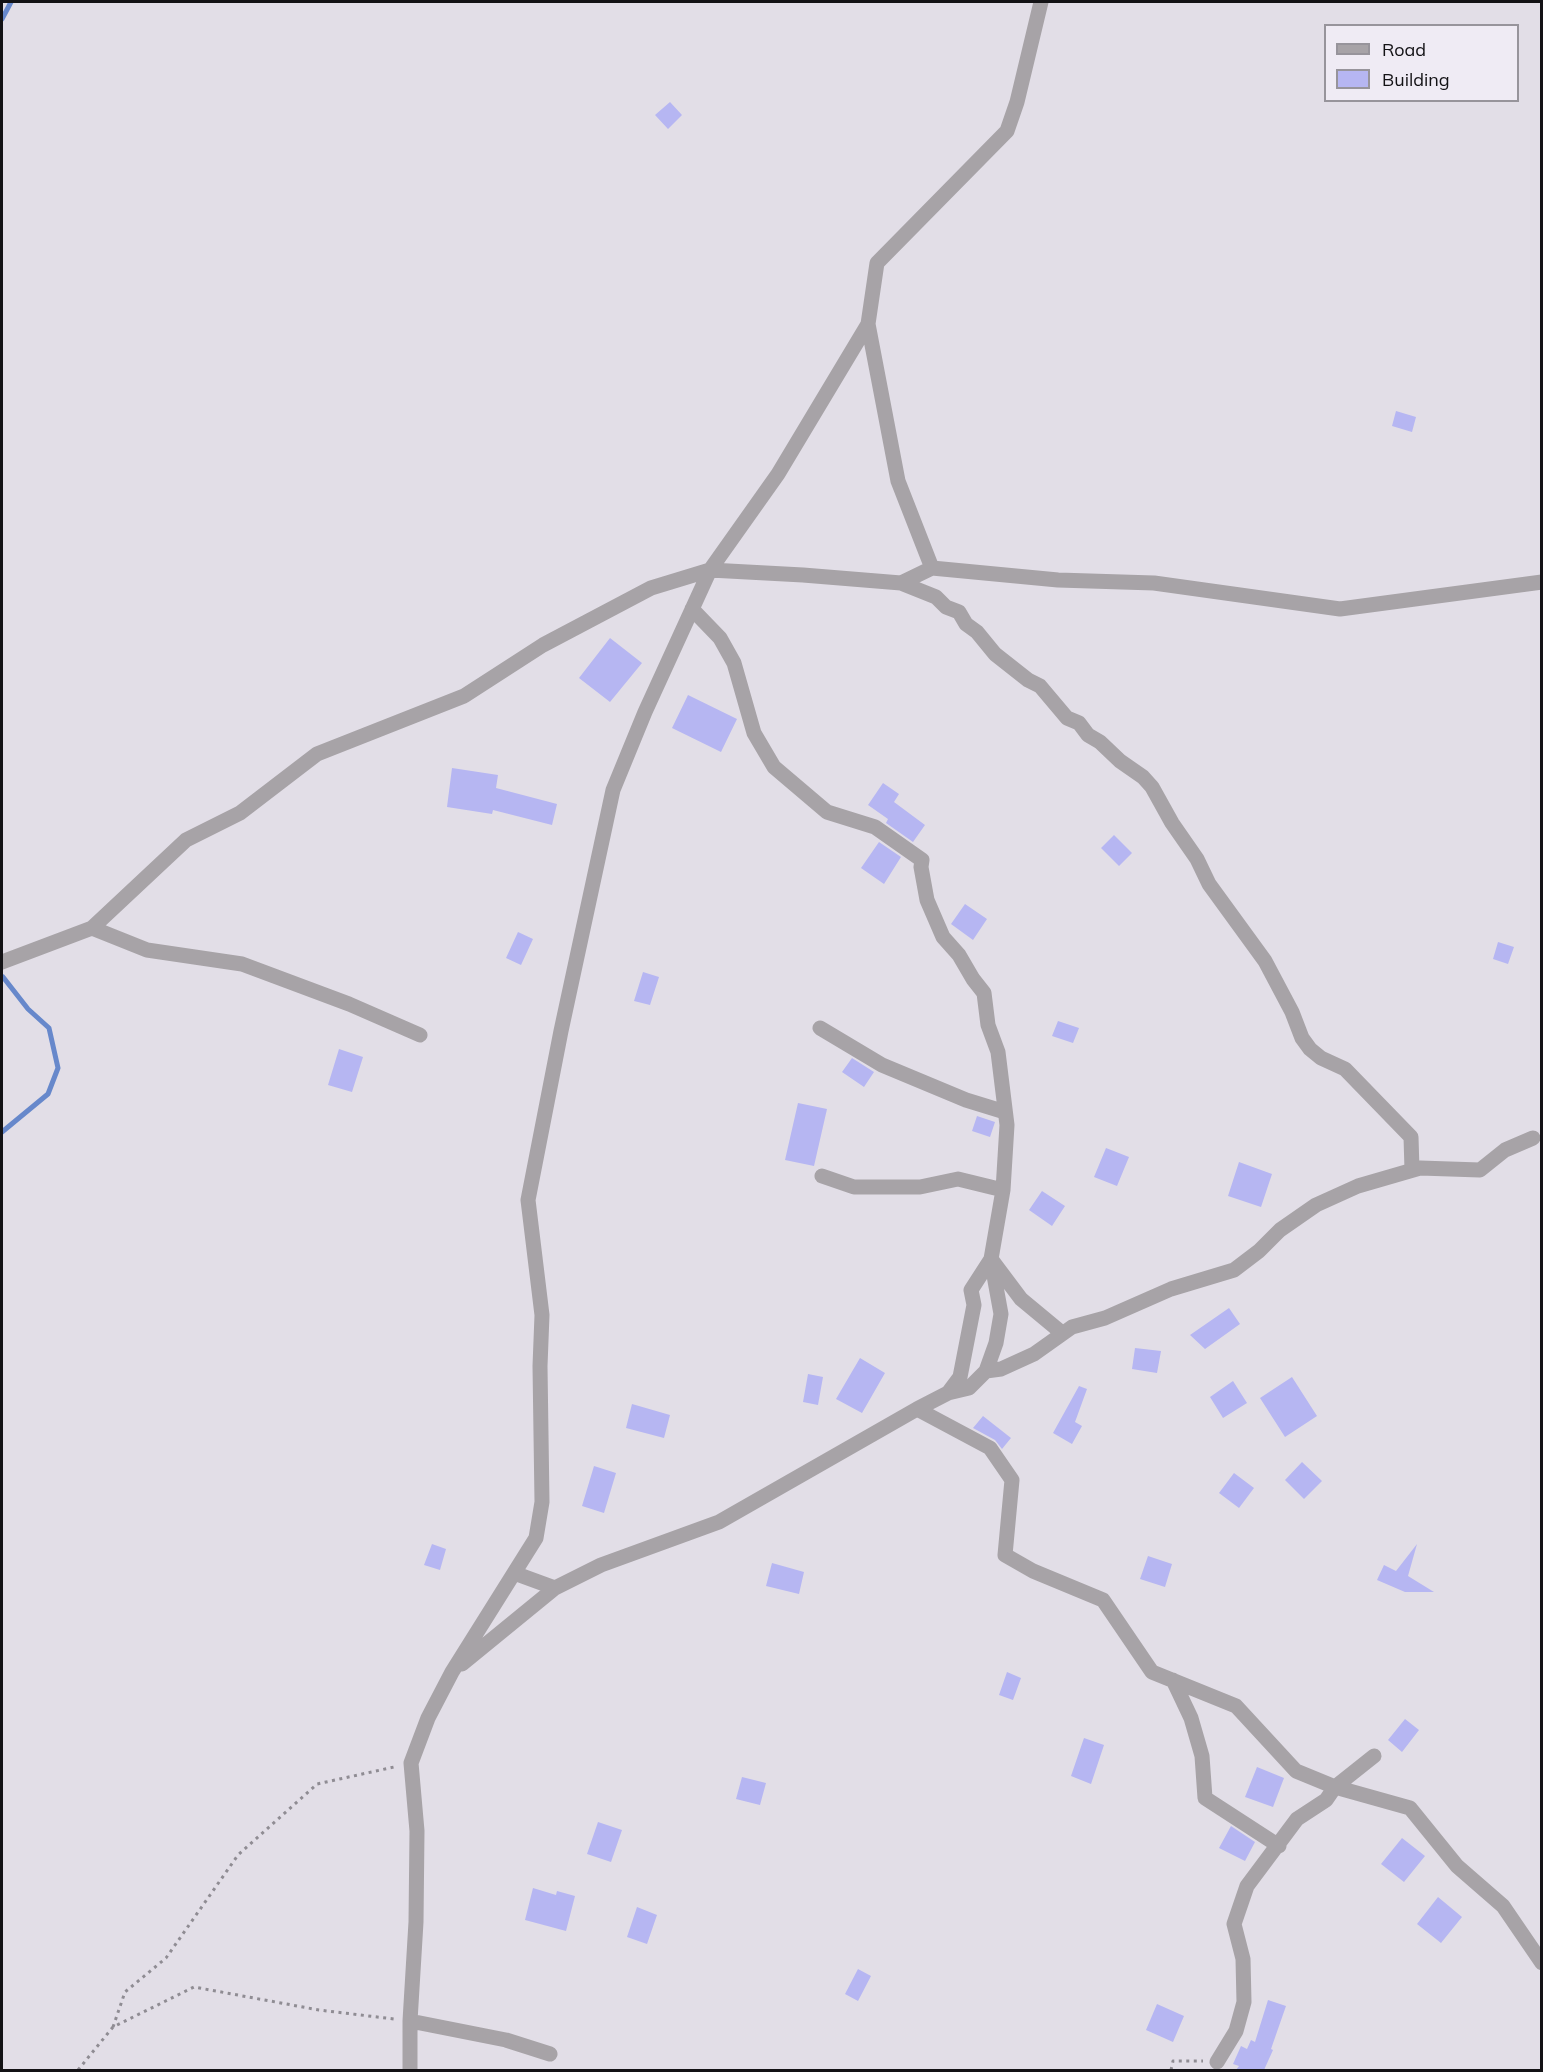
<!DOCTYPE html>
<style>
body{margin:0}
#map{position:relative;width:1543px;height:2072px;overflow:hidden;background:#e2dee7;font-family:Mulish,sans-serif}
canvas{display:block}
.frame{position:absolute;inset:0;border:3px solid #131215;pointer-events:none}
.legend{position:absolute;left:1324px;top:24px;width:195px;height:78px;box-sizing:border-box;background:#efebf4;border:2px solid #97949b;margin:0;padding:8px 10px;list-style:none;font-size:18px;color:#131215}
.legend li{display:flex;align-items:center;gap:12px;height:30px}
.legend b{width:30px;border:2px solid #97949b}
</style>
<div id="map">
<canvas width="1543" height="2072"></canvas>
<div class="frame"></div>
<ul class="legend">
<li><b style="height:8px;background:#a7a3a7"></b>Road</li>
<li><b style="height:16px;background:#b6b6f2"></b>Building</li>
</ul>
</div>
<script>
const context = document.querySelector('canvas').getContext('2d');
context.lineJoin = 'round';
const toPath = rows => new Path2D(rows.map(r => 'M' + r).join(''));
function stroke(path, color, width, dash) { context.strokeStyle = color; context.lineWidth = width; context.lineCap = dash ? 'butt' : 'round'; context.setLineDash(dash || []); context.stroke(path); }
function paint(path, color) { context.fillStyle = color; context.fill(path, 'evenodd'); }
const stream = toPath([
 [2,19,11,2],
 [2,1132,48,1094,58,1068,49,1028,28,1009,3,977]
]);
const building = toPath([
 [670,102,682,115,668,129,655,115],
 [1396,411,1416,417,1412,432,1392,426],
 [610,638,642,663,610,702,579,678],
 [688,695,737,719,721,752,672,728],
 [452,768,498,775,496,788,557,804,552,825,493,810,492,814,447,807],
 [883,783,899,794,894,802,925,825,913,842,886,823,888,819,868,805],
 [1114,835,1132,853,1119,866,1101,848],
 [879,842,901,857,884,884,861,868],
 [965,904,987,919,973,940,951,924],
 [518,932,533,939,521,965,506,958],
 [1498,942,1514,947,1508,964,1493,959],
 [643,972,659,977,650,1005,634,1001],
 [1058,1021,1079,1028,1073,1043,1052,1036],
 [339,1049,363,1057,352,1092,328,1085],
 [852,1058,874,1072,864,1087,842,1072],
 [798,1103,827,1109,814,1166,785,1160],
 [977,1116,995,1122,990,1137,972,1131],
 [1106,1148,1129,1157,1117,1186,1094,1177],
 [1239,1162,1272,1174,1261,1207,1228,1196],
 [1042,1191,1065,1206,1052,1226,1029,1210],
 [1229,1308,1240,1324,1205,1349,1190,1335],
 [1135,1348,1161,1351,1157,1373,1132,1369],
 [860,1358,885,1373,862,1413,836,1399],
 [808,1374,823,1377,818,1405,803,1402],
 [1292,1377,1317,1416,1285,1437,1260,1398],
 [1233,1381,1247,1403,1223,1418,1210,1397],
 [1079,1386,1087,1389,1075,1422,1082,1426,1072,1444,1053,1433],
 [632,1404,670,1415,664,1438,626,1428],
 [983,1416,1011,1438,1002,1449,995,1440,973,1428],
 [1302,1462,1322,1481,1304,1499,1285,1480],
 [594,1466,616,1473,604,1513,582,1506],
 [1234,1473,1254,1488,1239,1508,1219,1493],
 [432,1544,446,1549,440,1570,424,1565],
 [1417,1544,1408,1576,1434,1592,1405,1592,1377,1580,1384,1565,1396,1571],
 [1148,1556,1172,1564,1165,1587,1140,1579],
 [772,1563,804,1572,799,1594,766,1586],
 [1007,1672,1021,1678,1013,1700,999,1695],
 [1405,1719,1419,1730,1402,1752,1388,1740],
 [1084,1738,1104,1745,1091,1784,1071,1776],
 [1257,1767,1284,1778,1273,1807,1245,1797],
 [742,1777,766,1783,760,1805,736,1799],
 [598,1822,622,1830,611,1862,587,1854],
 [1231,1826,1255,1842,1245,1861,1219,1848],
 [1402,1838,1425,1856,1404,1882,1381,1864],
 [533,1888,556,1895,557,1891,575,1896,566,1931,525,1920],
 [1438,1897,1462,1917,1441,1943,1417,1924],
 [637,1907,657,1915,647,1944,627,1937],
 [858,1969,871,1976,858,2001,845,1994],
 [1268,2000,1286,2006,1271,2049,1273,2050,1264,2070,1236,2070,1239,2066,1233,2064,1241,2046,1247,2049,1251,2040,1255,2042],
 [1157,2004,1184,2016,1173,2042,1146,2030]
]);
const path = toPath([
 [113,2027,125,1992,166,1958,238,1855,317,1784,394,1767],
 [78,2070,113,2027,194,1987,319,2010,394,2019],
 [1171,2070,1173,2061,1203,2061]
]);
const minor = toPath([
 [868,324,898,481,932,568,1058,580,1154,583,1340,609,1542,582],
 [901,583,936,597,946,607,959,612,966,624,977,632,995,654,1028,680,1040,686,1067,718,1079,723,1088,735,1100,742,1120,761,1143,777,1152,787,1172,823,1197,859,1209,884,1265,961,1292,1012,1302,1038,1310,1049,1321,1058,1345,1069,1411,1137,1412,1170],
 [692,609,720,638,734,663,754,733,774,767,827,812,875,827,922,860,921,867,927,900,943,937,959,955,973,979,984,993,988,1025,998,1052,1007,1125,1003,1190,991,1259,1001,1314,996,1343,986,1371,969,1388,948,1393,917,1409],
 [92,928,147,950,242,964,349,1004,420,1035],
 [2,962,92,928,186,840,240,813,317,754,464,696,543,645,651,588,710,570,803,575,901,583,932,568],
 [820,1028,882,1065,966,1100,1005,1112],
 [822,1176,854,1187,920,1187,958,1179,1003,1190],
 [986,1371,1001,1369,1034,1354,1072,1327,1105,1318,1171,1289,1234,1270,1259,1251,1280,1230,1316,1205,1358,1186,1420,1168,1480,1170,1505,1150,1533,1138],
 [948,1393,960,1377,974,1305,971,1290,991,1259,1021,1299,1062,1333],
 [514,1573,555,1588,601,1565,719,1522,917,1409,990,1448,1012,1480,1005,1555,1033,1571,1103,1600,1152,1672,1236,1706,1296,1771,1335,1787,1410,1808,1457,1866,1503,1906,1542,1963],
 [462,1664,555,1588],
 [1173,1680,1191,1718,1202,1756,1205,1798,1279,1846],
 [410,2021,506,2040,550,2054],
 [1217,2062,1236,2031,1244,2002,1243,1959,1234,1924,1247,1886,1297,1819,1326,1800,1335,1787,1374,1756],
 [410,2070,410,2021,416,1922,417,1831,411,1763,428,1718,452,1672,536,1538,542,1502,540,1366,542,1315,528,1200,561,1031,613,790,645,712,710,570,778,474,868,324,877,263,1007,131,1017,102,1041,2]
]);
stroke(stream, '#6788cb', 5);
paint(building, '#b6b6f2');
stroke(path, '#8f8c93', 3, [3, 4.5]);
stroke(minor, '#a7a3a7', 15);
</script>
